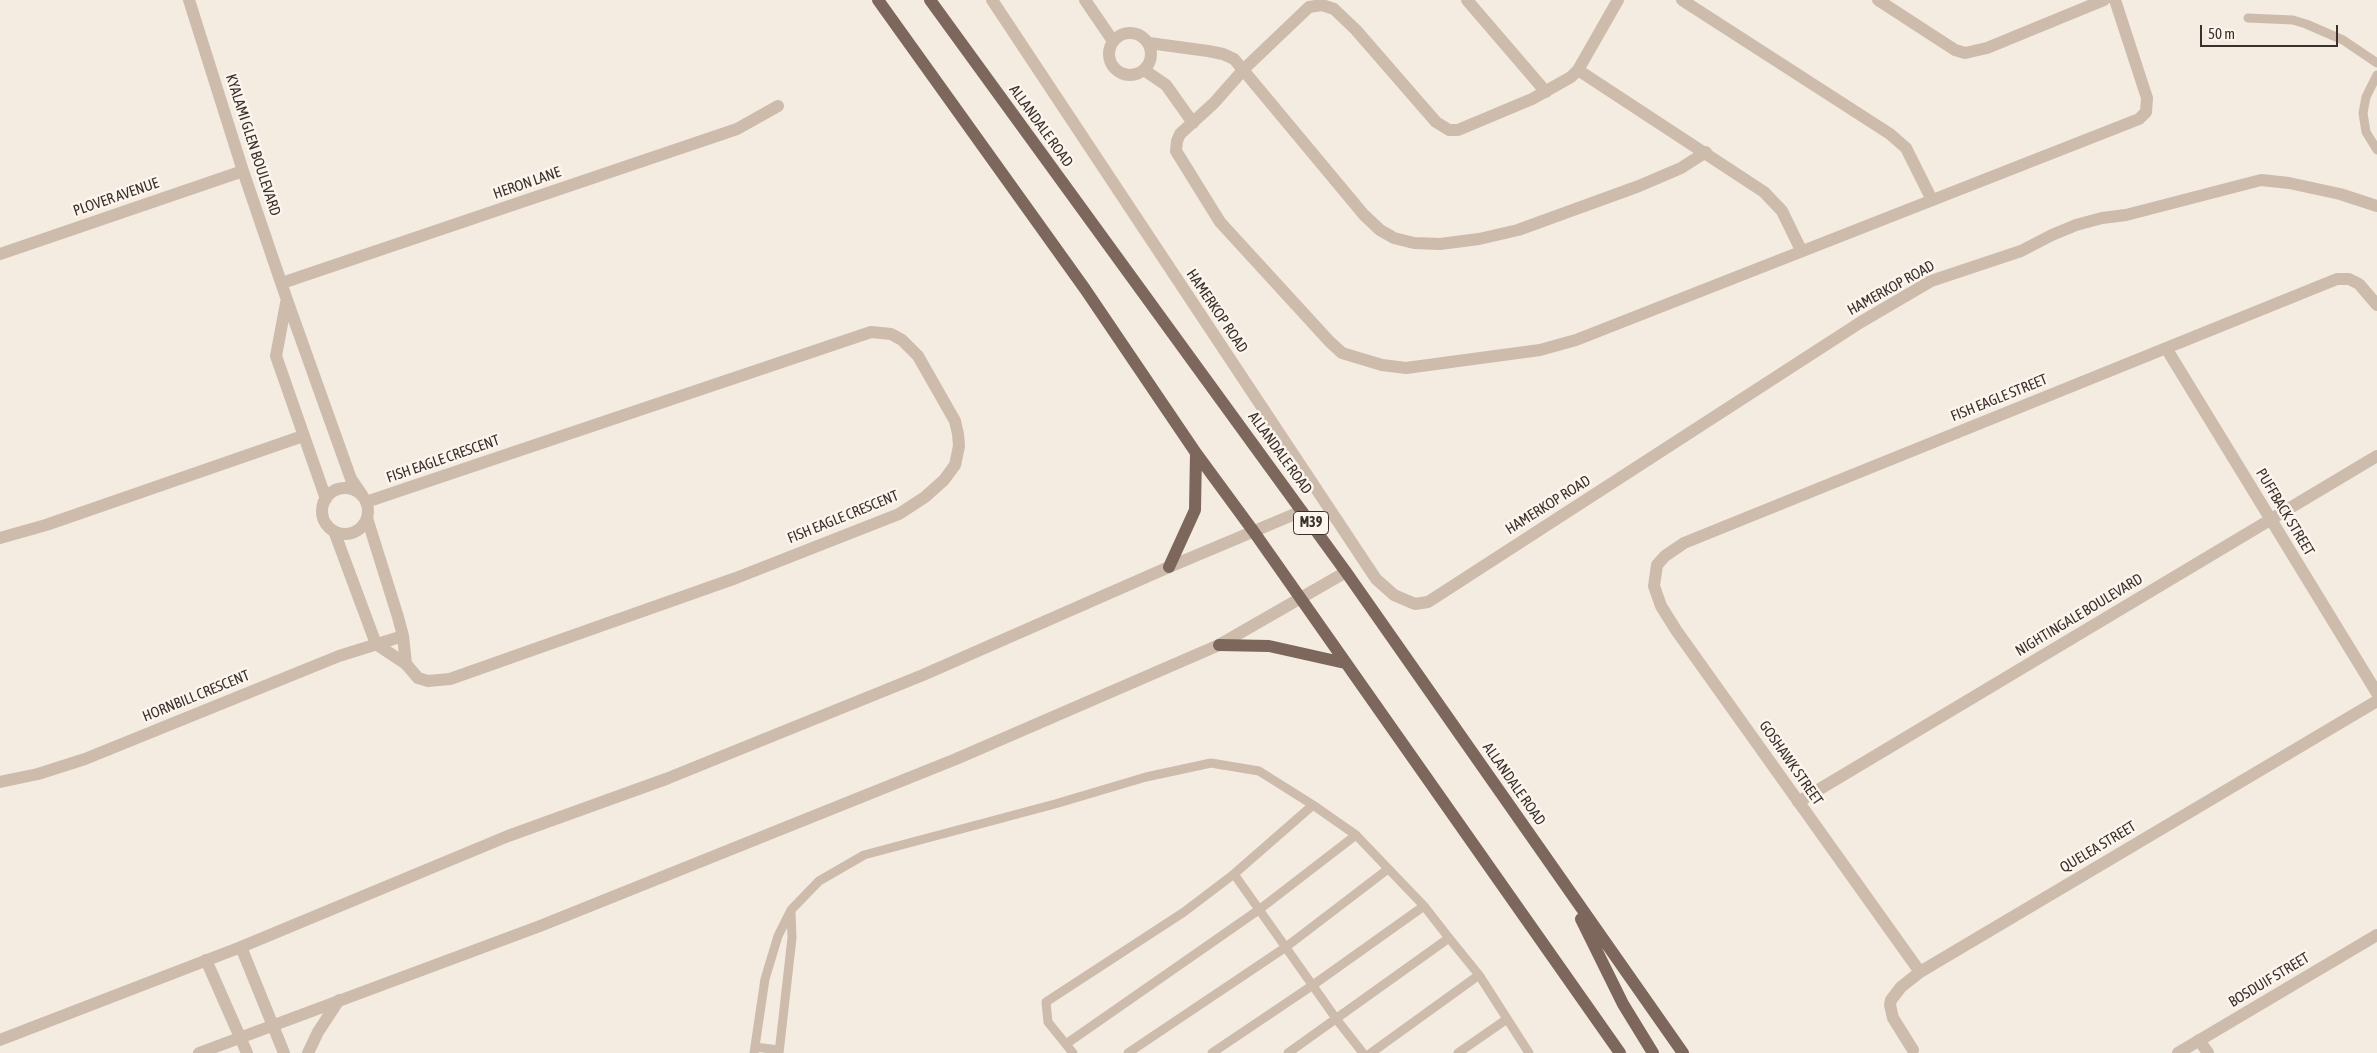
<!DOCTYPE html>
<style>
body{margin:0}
#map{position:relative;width:2377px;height:1053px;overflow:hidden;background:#f4ebe1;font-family:"Asap Condensed",sans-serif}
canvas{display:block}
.scale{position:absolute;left:2200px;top:25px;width:138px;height:22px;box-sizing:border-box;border:2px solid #3b302b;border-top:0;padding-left:6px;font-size:15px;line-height:18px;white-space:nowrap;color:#3b302b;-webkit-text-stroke:4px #fbf5ee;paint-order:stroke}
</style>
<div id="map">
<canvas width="2377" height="1053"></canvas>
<div class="scale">50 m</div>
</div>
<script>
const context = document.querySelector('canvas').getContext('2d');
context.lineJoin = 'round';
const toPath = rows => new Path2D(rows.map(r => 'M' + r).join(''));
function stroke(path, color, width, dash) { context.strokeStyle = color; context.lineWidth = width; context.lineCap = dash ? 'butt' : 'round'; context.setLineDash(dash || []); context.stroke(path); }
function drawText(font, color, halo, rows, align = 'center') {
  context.font = font + ' "Asap Condensed",sans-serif'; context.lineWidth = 5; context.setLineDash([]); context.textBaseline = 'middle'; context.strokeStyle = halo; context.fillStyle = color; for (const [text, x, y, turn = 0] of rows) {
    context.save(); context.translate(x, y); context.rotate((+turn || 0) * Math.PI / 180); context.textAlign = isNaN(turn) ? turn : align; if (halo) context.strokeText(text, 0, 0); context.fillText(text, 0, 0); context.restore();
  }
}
const service = toPath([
 [2248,18,2293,20,2306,24,2343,40,2377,63],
 [2377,75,2366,97,2363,113,2366,132,2377,150],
 [1234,874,1337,1020,1363,1053],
 [1066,1044,1260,909,1356,835],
 [755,1047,779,1050],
 [754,1053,765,979,778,936,791,910,819,881,864,855,1055,804,1146,777,1211,763,1259,771,1313,805,1356,835,1424,906,1449,938,1479,975,1529,1053],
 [779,1053,792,938,791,913],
 [1073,1053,1048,1022,1046,1002,1184,912,1234,874,1313,805],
 [1128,1053,1286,947,1388,869],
 [1212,1053,1313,985,1424,906],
 [1288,1053,1449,938],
 [1371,1053,1479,975],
 [1458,1053,1507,1019]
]);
const minor = toPath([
 [189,0,243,171,287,300,351,479,362,495],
 [992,0,1376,579,1394,595,1415,604,1428,602,1442,593,1861,322,1931,281,2021,251,2052,235,2076,225,2102,218,2126,215,2261,180,2289,183,2340,194,2377,206],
 [1085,0,1113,41],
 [1467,0,1546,92],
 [1618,0,1578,70,1571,77,1532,99,1458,130,1449,130,1436,122,1356,30,1334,9,1322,5,1309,7,1244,69,1214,103,1180,134,1177,141,1176,151,1220,222,1329,341,1342,353,1382,365,1406,368,1540,350,1576,340,2139,119,2146,112,2147,98,2115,0],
 [1682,0,1890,134,1906,148,1932,200],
 [1878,0,1955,50,1965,53,1987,48,2104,0],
 '1109 54a21 21 0 1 1 42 0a21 21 0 1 1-42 0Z',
 [1149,43,1208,51,1223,54,1234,59,1364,215,1380,230,1394,238,1414,243,1440,244,1479,239,1518,230,1639,186,1681,168,1706,152],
 [1144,70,1166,85,1193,123],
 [1578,70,1764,192,1782,211,1801,250],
 [0,254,243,171],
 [282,283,737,129,778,106],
 [286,303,276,356,326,499],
 [2166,348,2377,693],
 '322 511a23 23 0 1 1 46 0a23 23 0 1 1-46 0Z',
 [366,502,871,332,891,334,902,340,918,356,955,421,958,434,959,446,955,465,944,480,925,497,899,514,736,578,450,679,428,681,418,678,406,664,376,644],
 [367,518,398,617,403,636,406,664],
 [334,531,376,644],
 [0,538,46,525,303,436],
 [0,782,38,774,85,759,339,656,403,636],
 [1798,802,2377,456],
 [241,947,284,1053],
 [206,960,247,1053],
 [1920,972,1676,630,1661,606,1654,586,1657,565,1665,556,1684,543,2337,279,2349,279,2359,284,2377,305],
 [2199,1040,2208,1053],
 [1913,1050,1893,1018,1890,1005,1891,1000,1901,987,1920,972,2377,701],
 [2178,1053,2377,935]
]);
const tertiary = toPath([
 [0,1040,241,947,508,836,666,779,923,675,1169,567,1302,511],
 [199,1053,540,926,956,759,1219,645,1346,572],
 [308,1053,318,1032,339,1000]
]);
const primary = toPath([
 [878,0,1085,289,1196,453,1254,532,1620,1053],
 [930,0,1346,572,1683,1053],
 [1169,567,1195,510,1196,453],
 [1219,645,1269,646,1345,663],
 [1581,919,1623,1004,1653,1053]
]);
const shields = [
 [1311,523,35]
];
const shieldNames = [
 ["M39",1311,523]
];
const streetNames = [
 ["ALLANDALE ROAD",1041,126,54],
 ["KYALAMI GLEN BOULEVARD",253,145,72],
 ["HERON LANE",527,183,-19],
 ["PLOVER AVENUE",116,197,-19],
 ["HAMERKOP ROAD",1891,288,-29],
 ["HAMERKOP ROAD",1217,311,56],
 ["FISH EAGLE STREET",1999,398,-22],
 ["ALLANDALE ROAD",1280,453,54],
 ["FISH EAGLE CRESCENT",443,459,-19],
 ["HAMERKOP ROAD",1548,505,-32],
 ["PUFFBACK STREET",2285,512,59],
 ["FISH EAGLE CRESCENT",843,517,-22],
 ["NIGHTINGALE BOULEVARD",2079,615,-31],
 ["HORNBILL CRESCENT",196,696,-22],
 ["GOSHAWK STREET",1791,763,55],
 ["ALLANDALE ROAD",1514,784,55],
 ["QUELEA STREET",2098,847,-31],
 ["BOSDUIF STREET",2269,980,-31]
];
stroke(service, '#cdbbac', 9);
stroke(minor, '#cdbbac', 12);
stroke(tertiary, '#cdbbac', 12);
stroke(primary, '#7d675c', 12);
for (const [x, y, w] of shields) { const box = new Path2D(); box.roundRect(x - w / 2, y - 11.5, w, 23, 4); context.fillStyle = '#fbf5ee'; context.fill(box); stroke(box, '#3b302b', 1); }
drawText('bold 14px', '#3b302b', null, shieldNames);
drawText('15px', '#3b302b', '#fbf5ee', streetNames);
</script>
